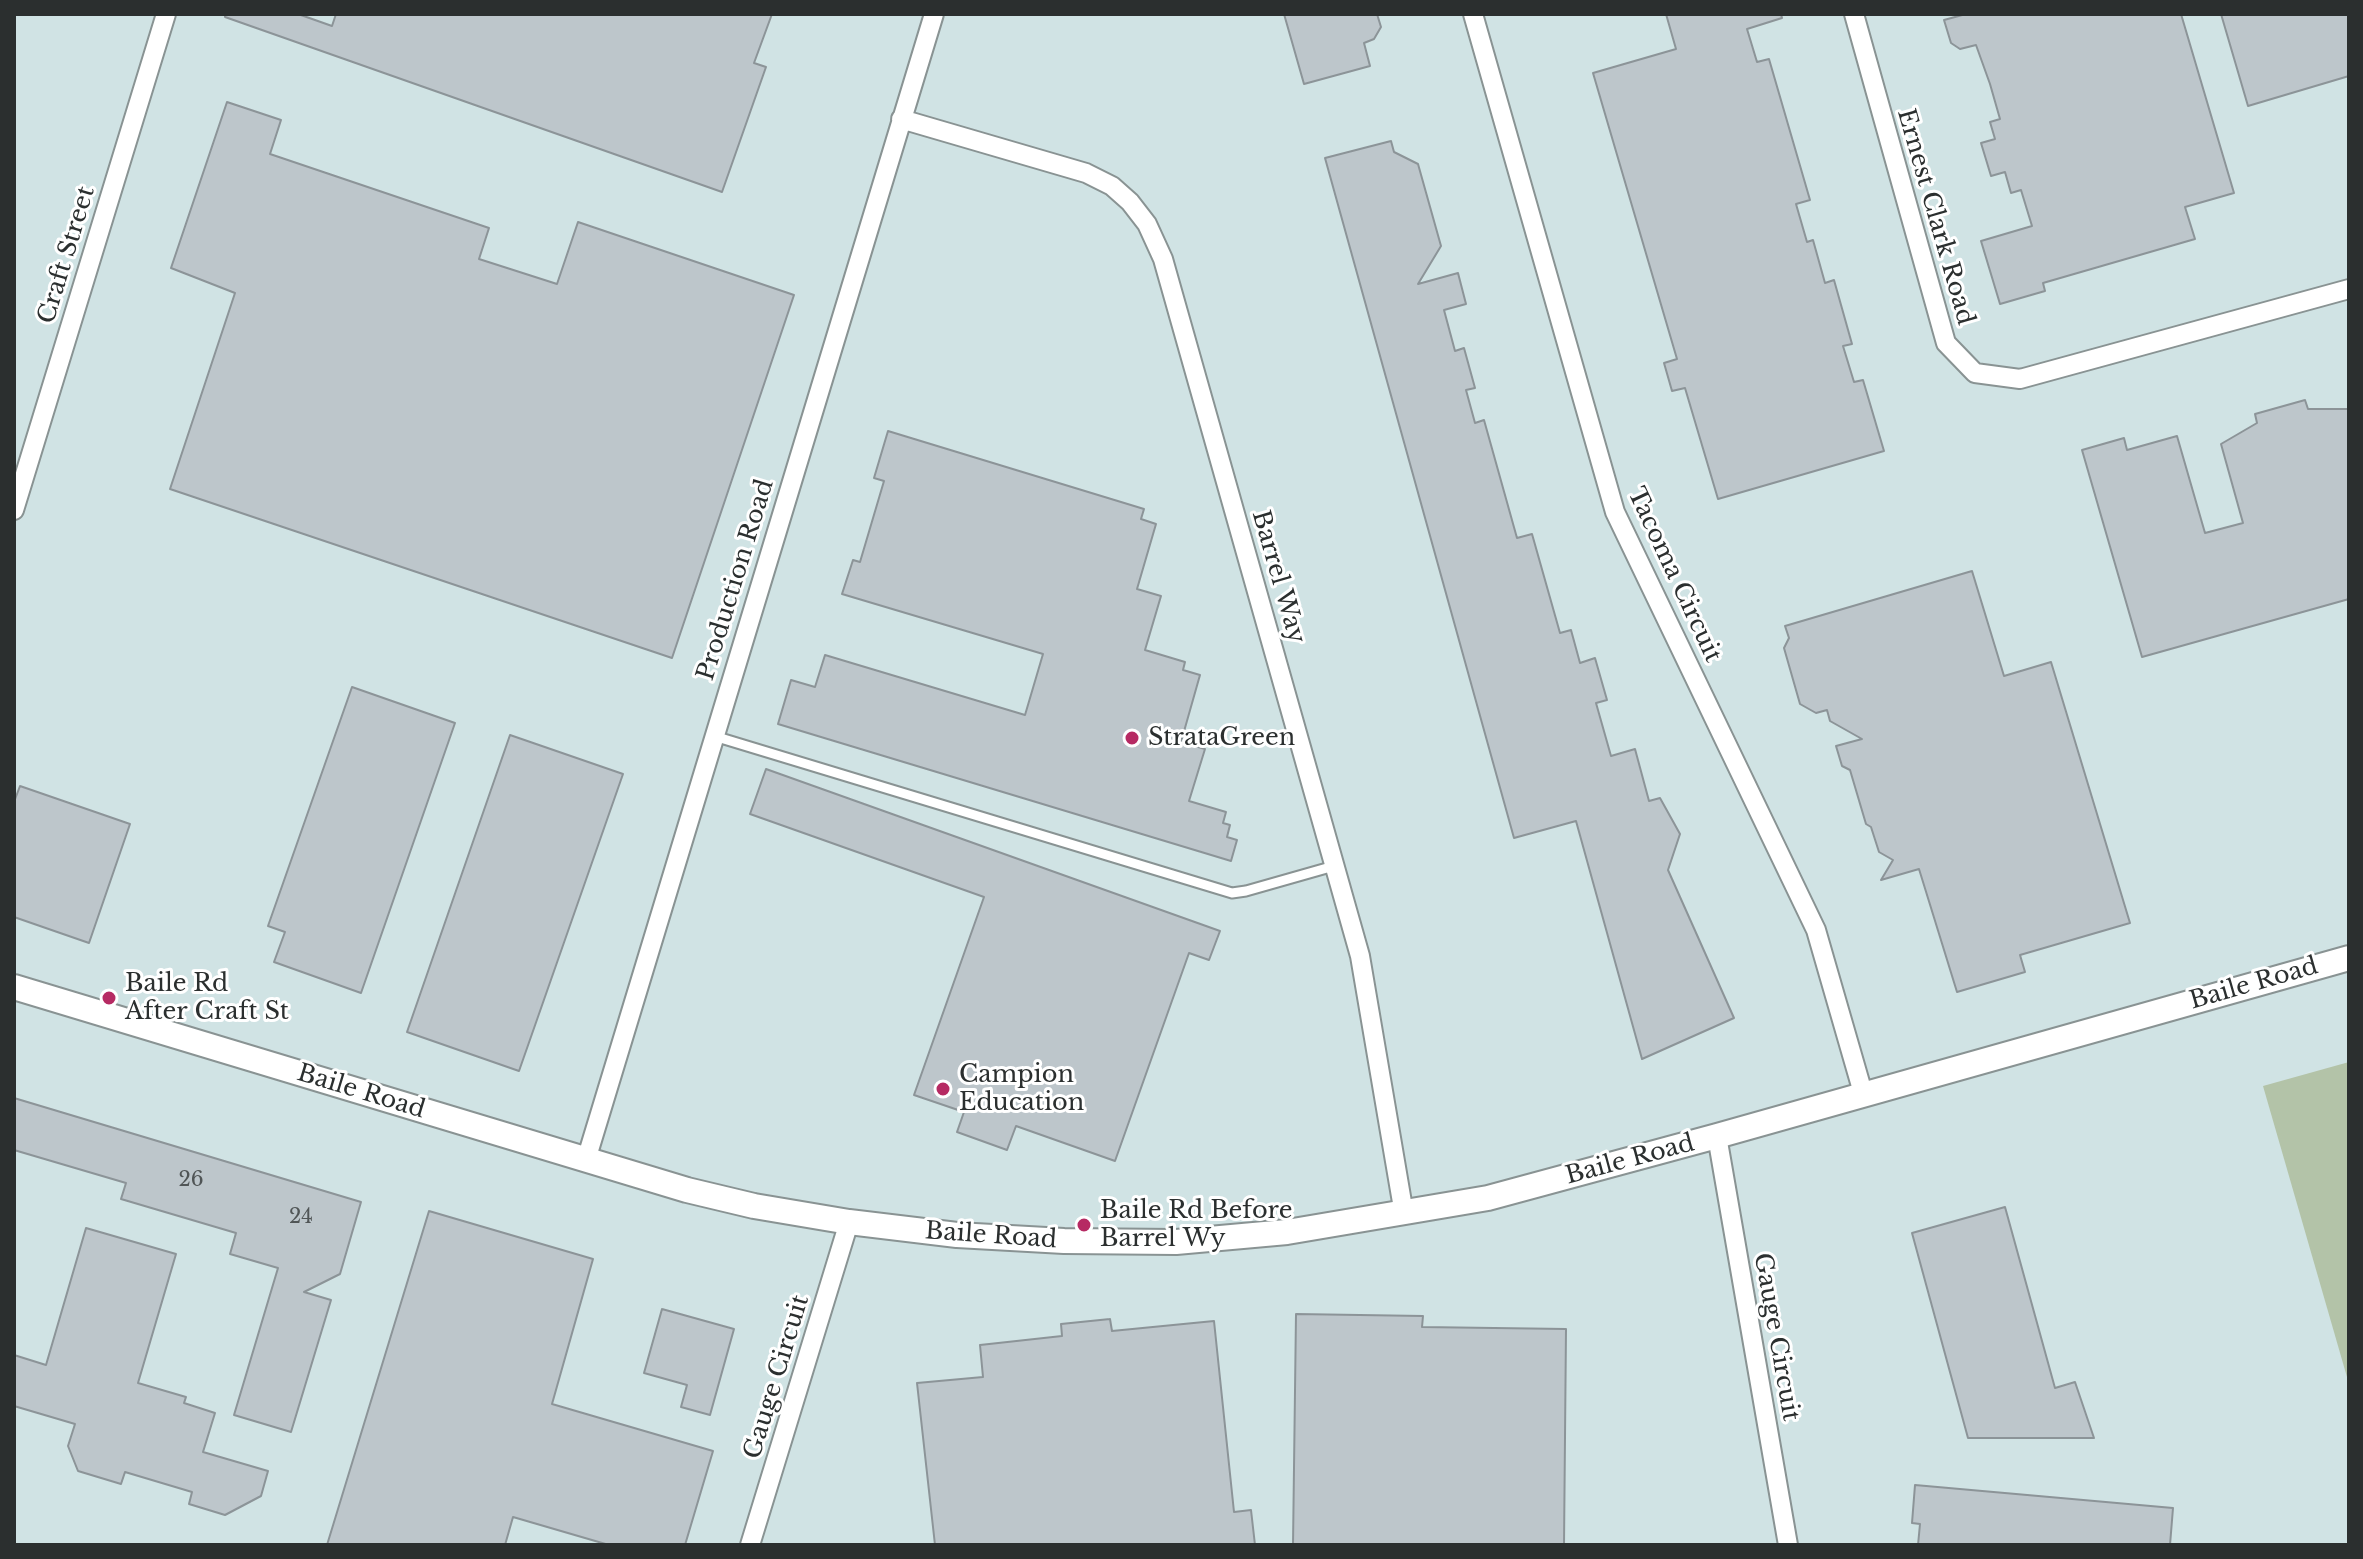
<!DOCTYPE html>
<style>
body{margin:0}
#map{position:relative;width:2363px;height:1559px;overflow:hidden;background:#e3eeee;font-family:"Libre Baskerville",serif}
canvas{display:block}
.frame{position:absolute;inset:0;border:16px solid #2b2f2f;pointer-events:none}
</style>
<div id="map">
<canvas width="2363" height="1559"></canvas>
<div class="frame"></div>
</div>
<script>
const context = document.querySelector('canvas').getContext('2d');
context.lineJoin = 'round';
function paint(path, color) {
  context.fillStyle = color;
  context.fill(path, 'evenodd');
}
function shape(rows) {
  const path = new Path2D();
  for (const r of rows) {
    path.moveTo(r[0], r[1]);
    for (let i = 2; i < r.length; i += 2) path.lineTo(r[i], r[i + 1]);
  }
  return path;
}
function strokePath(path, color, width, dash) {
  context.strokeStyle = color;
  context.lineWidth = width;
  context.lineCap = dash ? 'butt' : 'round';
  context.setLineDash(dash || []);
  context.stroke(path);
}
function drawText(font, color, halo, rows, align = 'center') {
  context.font = font + ' "Libre Baskerville",serif';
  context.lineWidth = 6;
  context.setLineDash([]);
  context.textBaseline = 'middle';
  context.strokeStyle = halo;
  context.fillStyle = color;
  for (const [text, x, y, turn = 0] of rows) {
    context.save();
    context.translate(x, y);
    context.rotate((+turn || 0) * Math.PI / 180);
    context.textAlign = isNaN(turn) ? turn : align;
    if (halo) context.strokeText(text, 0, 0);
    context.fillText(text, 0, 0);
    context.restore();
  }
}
const built = shape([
 [14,14,2349,14,2349,1545,14,1545]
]);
const green = shape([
 [2349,1062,2349,1384,2263,1086]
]);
const building = shape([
 [225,14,298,14,332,26,336,14,772,14,754,63,766,67,722,192,225,17,225,14],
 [1284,14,1377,14,1381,27,1374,39,1364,43,1370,66,1304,84,1284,14],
 [1666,14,1781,14,1782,18,1747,29,1757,62,1769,59,1810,200,1796,204,1807,242,1813,240,1825,283,1834,280,1852,344,1843,346,1854,382,1863,380,1884,451,1718,499,1685,388,1672,391,1664,363,1677,359,1593,73,1676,49,1666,14],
 [1966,14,2181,14,2234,193,2185,207,2195,239,2043,283,2045,291,2000,304,1981,241,2032,226,2021,190,2011,193,2005,172,1991,176,1981,143,1995,139,1990,122,2000,119,1990,84,1976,45,1960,49,1951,43,1944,20,1966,14],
 [2221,14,2349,14,2349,76,2248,106,2221,14],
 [227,102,281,120,270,154,489,228,479,259,557,284,578,222,794,295,672,658,170,489,235,293,171,268,227,102],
 [1391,141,1394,152,1418,164,1441,246,1418,284,1458,273,1466,304,1444,310,1455,351,1464,348,1475,388,1466,390,1475,423,1484,420,1517,538,1532,534,1560,633,1571,630,1580,663,1595,658,1607,700,1596,703,1611,756,1635,749,1649,801,1660,798,1680,834,1668,870,1734,1018,1642,1059,1576,821,1514,838,1325,158,1391,141],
 [2305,400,2308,409,2349,409,2349,599,2142,657,2082,450,2124,438,2127,450,2177,436,2205,533,2243,523,2221,444,2257,423,2255,414,2305,400],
 [888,431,1144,509,1141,519,1156,524,1137,589,1161,596,1145,650,1185,662,1183,670,1200,675,1181,742,1205,749,1189,801,1226,812,1223,823,1230,825,1227,837,1237,840,1231,861,778,724,791,680,815,687,825,655,1025,715,1043,654,842,594,853,560,860,562,884,481,874,478,888,431],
 [1972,571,2004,676,2051,662,2130,923,2020,955,2025,972,1957,992,1919,869,1881,880,1893,860,1879,852,1871,827,1866,824,1850,770,1842,766,1836,746,1862,739,1830,721,1827,710,1816,713,1800,704,1784,648,1789,638,1785,626,1972,571],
 [352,687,455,723,361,993,274,962,285,932,268,926,352,687],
 [510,735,623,774,519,1071,407,1032,510,735],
 [766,769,1220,931,1209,960,1189,953,1115,1161,1016,1126,1007,1150,957,1132,964,1112,914,1095,984,897,750,814,766,769],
 [20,786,130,824,89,943,14,917,14,802,20,786],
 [14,1098,361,1202,340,1274,304,1292,331,1300,291,1432,234,1415,278,1268,230,1254,236,1233,121,1199,126,1183,14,1150,14,1098],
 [2005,1207,2055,1388,2075,1382,2094,1438,1968,1438,1912,1233,2005,1207],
 [429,1211,593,1259,552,1404,713,1451,685,1545,609,1545,513,1517,505,1545,327,1545,429,1211],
 [86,1228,176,1254,138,1383,186,1397,184,1403,215,1413,203,1452,268,1471,261,1496,225,1515,189,1504,192,1492,125,1472,121,1484,78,1471,68,1446,75,1424,14,1406,14,1355,46,1365,86,1228],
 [662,1309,734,1329,710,1415,681,1407,687,1385,644,1373,662,1309],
 [1296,1314,1423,1316,1422,1327,1566,1329,1564,1545,1293,1545,1296,1314],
 [1110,1319,1112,1331,1214,1321,1234,1512,1251,1510,1255,1545,935,1545,917,1383,983,1377,980,1345,1062,1336,1061,1324,1110,1319],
 [1915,1485,2173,1508,2170,1545,1918,1545,1920,1524,1912,1523,1915,1485]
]);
const lane = shape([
 [714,736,1232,893,1246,891,1334,866]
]);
const street = shape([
 [1473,14,1615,512,1816,930,1863,1093],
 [1854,14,1946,343,1975,373,2020,379,2349,289],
 [901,119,1086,173,1112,186,1130,202,1147,224,1163,259,1360,956,1404,1214],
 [14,510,166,14],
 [1717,1136,1788,1545],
 [586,1160,934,14],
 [750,1545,849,1222]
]);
const secondary = shape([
 [14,987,687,1190,754,1206,849,1222,957,1235,1064,1241,1176,1242,1287,1232,1488,1198,1717,1136,2349,958]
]);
const markers = [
 [1132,738,8,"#b62a63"],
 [109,998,8,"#b62a63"],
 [943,1089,8,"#b62a63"],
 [1084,1225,8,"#b62a63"]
];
const numberNames = [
 ["26",191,1180],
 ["24",301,1217]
];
const streetNames = [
 ["Ernest Clark Road",1935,217,74],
 ["Craft Street",67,255,-73],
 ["Tacoma Circuit",1674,575,65],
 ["Barrel Way",1278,577,74],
 ["Production Road",736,580,-73],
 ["Baile Road",2254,984,-16],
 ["Baile Road",361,1092,17],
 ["Baile Road",1630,1160,-15],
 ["Baile Road",991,1236,4],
 ["Gauge Circuit",1776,1337,80],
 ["Gauge Circuit",777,1377,-73]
];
const poiNames = [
 ["StrataGreen",1148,738],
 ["Baile Rd",125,984],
 ["After Craft St",125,1012],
 ["Campion",959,1075],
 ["Education",959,1103],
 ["Baile Rd Before",1100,1211],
 ["Barrel Wy",1100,1239]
];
paint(built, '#d0e3e4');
paint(green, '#b3c3a8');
paint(building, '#bdc6cb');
strokePath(building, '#8c9498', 2);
strokePath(lane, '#899393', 13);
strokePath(street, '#899393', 22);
strokePath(secondary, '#899393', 28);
strokePath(lane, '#fff', 9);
strokePath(street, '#fff', 18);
strokePath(secondary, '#fff', 24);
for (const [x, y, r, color] of markers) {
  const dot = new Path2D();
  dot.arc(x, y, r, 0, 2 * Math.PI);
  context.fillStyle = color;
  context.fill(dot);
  strokePath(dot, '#fff', 3);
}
drawText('20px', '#505556', null, numberNames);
drawText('24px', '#2b2f2f', '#fff', streetNames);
drawText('24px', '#2b2f2f', '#fff', poiNames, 'left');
</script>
